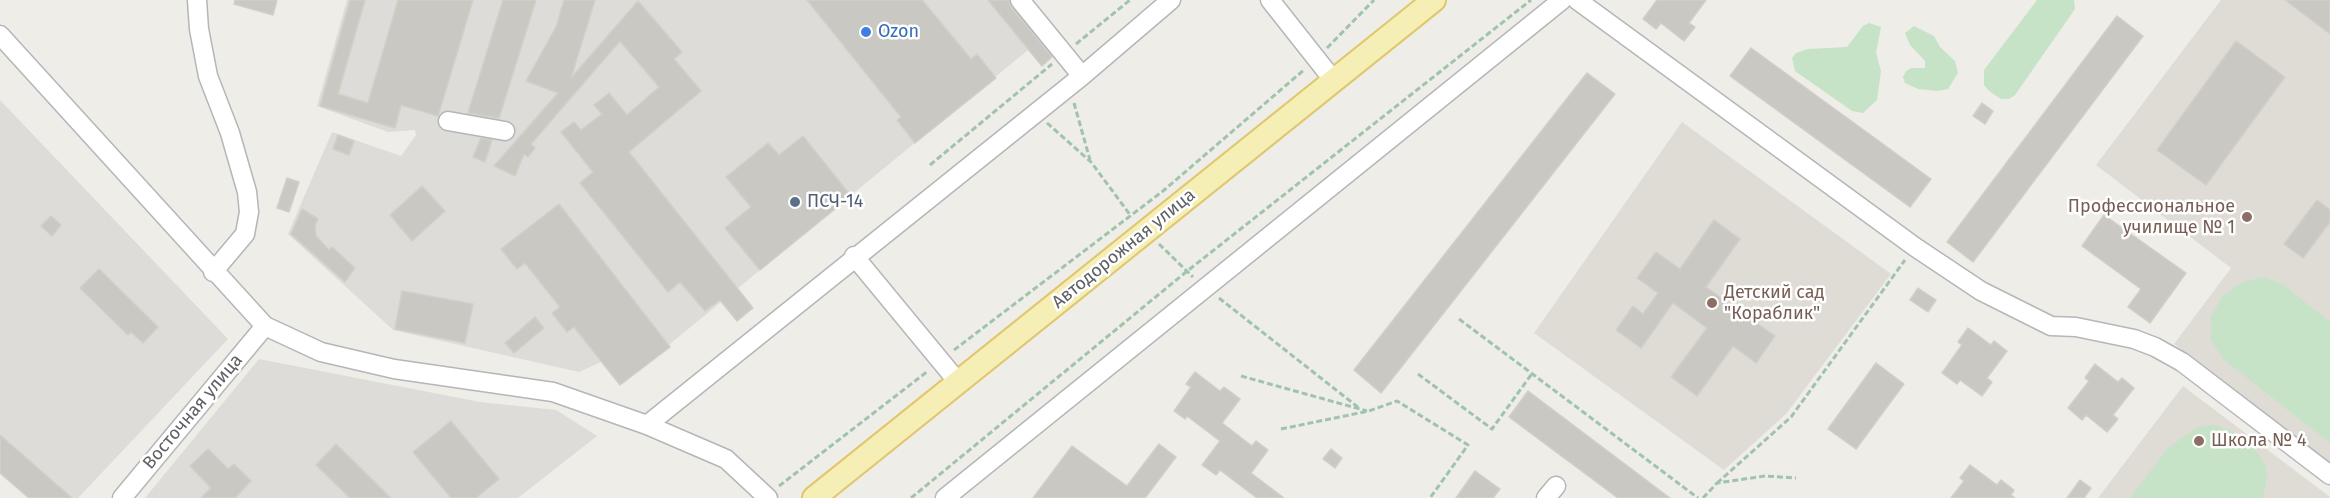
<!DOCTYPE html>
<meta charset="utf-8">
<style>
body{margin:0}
canvas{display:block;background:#eeede7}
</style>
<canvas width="2330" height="498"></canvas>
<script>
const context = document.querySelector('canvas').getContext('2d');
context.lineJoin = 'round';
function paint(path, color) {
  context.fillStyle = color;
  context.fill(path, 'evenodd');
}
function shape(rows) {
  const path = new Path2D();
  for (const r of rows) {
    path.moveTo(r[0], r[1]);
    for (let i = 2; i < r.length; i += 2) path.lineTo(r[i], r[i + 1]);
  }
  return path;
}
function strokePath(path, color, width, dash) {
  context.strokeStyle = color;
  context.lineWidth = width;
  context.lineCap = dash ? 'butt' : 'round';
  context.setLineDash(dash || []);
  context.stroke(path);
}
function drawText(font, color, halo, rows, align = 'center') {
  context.font = font + ' "Fira Sans",sans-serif';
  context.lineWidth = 5;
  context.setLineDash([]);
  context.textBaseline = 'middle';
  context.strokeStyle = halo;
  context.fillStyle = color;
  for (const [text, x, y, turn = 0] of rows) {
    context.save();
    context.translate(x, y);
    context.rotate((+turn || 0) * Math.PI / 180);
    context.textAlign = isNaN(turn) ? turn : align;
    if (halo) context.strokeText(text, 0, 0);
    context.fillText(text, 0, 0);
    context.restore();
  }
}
const industrial = shape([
 [347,0,1011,0,1054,55,1042,66,1028,50,620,385,601,362,579,372,393,330,288,234,332,132,401,156,416,135,415,130,388,132,317,106],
 [0,100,228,339,78,498,34,498,0,468],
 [259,359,480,402,556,410,597,436,518,498,145,498]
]);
const education = shape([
 [2221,0,2330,0,2330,464,2174,344,2231,268,2096,165],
 [1682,122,1891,274,1786,414,1724,470,1534,333],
 [2183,386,2330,497,2330,498,2098,498]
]);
const green = shape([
 [2037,0,2074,0,2075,9,2015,95,2009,99,2001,99,1989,91,1984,85,1984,70],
 [1869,23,1881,27,1876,53,1881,71,1877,100,1863,113,1852,111,1795,71,1792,58,1796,53,1808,49,1847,47,1863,26],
 [1914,26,1934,36,1940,47,1955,61,1958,73,1948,89,1937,91,1918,89,1905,83,1903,77,1906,71,1911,68,1925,68,1925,61,1910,45,1905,33],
 [2262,277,2282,284,2330,322,2330,443,2223,359,2211,340,2211,316,2223,296,2241,283],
 [2215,425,2232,431,2259,454,2266,466,2267,478,2263,498,2130,498,2168,448,2198,427]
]);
const building = shape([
 [235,0,277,0,273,15,234,4,235,0],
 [350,0,365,0,338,94,368,103,398,0,473,0,438,116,401,105,395,128,320,106,350,0],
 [503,0,536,0,499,118,468,113,503,0],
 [564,0,595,0,571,78,638,1,682,52,674,59,701,91,629,152,753,308,737,321,720,300,705,311,680,282,668,292,580,183,593,172,561,132,574,122,581,130,602,114,594,105,609,93,627,115,659,87,620,41,531,144,535,148,528,157,524,154,515,176,494,166,558,93,526,81,556,27,564,0],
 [807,0,922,0,971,59,977,54,996,78,915,143,897,120,901,117,807,0],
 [988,0,1009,0,1011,7,1052,57,1042,66,988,0],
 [1657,0,1706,0,1689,23,1695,27,1684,41,1661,23,1656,29,1643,19,1657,0],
 [2285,0,2330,0,2330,34,2285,0],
 [2117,16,2143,36,1973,262,1947,242,2117,16],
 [2236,41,2285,77,2206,185,2157,150,2236,41],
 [1751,48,1931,179,1910,207,1730,76,1751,48],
 [1587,73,1615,94,1381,393,1354,370,1587,73],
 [1982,103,1993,111,1985,124,1973,116,1982,103],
 [338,135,354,141,349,155,333,149,338,135],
 [803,136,851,196,760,270,725,228,751,207,726,177,768,143,779,155,803,136],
 [481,138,492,140,485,162,473,157,481,138],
 [287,178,299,182,289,212,277,208,287,178],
 [422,186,445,211,412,241,390,215,422,186],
 [2317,200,2330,210,2330,222,2303,258,2284,244,2317,200],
 [559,204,670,347,620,385,574,327,567,332,552,313,560,307,525,263,517,269,501,249,559,204],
 [302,209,318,219,315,225,316,236,329,250,332,247,355,268,345,282,291,234,302,209],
 [2104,215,2186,273,2150,323,2128,307,2141,289,2082,246,2104,215],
 [51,216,61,225,52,236,41,226,51,216],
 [1714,220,1740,239,1706,287,1775,336,1756,363,1733,346,1697,396,1671,377,1707,328,1673,303,1641,348,1616,330,1633,306,1643,314,1658,293,1637,278,1656,252,1680,269,1714,220],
 [99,269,158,327,143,343,131,332,128,335,80,288,99,269],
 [1918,288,1936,300,1928,312,1910,300,1918,288],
 [402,291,473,304,465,343,395,329,402,291],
 [535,317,544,328,514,353,505,343,535,317],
 [1968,328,1991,345,1994,341,2007,351,1987,378,1992,382,1982,396,1960,380,1957,384,1942,373,1962,345,1958,342,1968,328],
 [1876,363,1904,384,1856,449,1828,429,1876,363],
 [2095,364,2118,382,2122,378,2134,388,2113,415,2118,419,2107,432,2086,415,2082,420,2068,408,2089,381,2085,378,2095,364],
 [1195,372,1220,391,1224,387,1240,399,1222,423,1252,446,1256,441,1268,450,1251,473,1284,498,1257,498,1220,470,1216,475,1202,465,1220,441,1187,416,1185,419,1174,411,1191,387,1186,384,1195,372],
 [1528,391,1670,498,1618,498,1509,417,1528,391],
 [451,421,499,479,476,498,451,498,413,452,451,421],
 [0,435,72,498,29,498,0,473,0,435],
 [336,444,391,498,350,498,316,465,336,444],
 [1159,444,1176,457,1145,498,1033,498,1072,446,1127,486,1159,444],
 [208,449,228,469,234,464,251,481,235,498,201,498,211,488,190,466,208,449],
 [1331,449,1342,458,1335,468,1323,459,1331,449],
 [1970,465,1997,485,2001,480,2014,490,2011,495,2015,498,1951,498,1964,481,1960,478,1970,465],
 [1475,471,1500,489,1493,498,1456,498,1475,471],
 [2080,480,2091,488,2084,498,2067,498,2080,480]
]);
const path = shape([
 [1076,44,1130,0],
 [1327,48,1374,0],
 [1074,103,1090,160],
 [1047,123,1091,162,1131,216],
 [930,165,1052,64],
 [1159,244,1193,277],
 [1219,298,1359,408],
 [1459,319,1698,498],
 [954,350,1163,191,1305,69],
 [1418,374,1492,429,1531,375],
 [1241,376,1367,411],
 [1281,429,1369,411,1397,401,1468,445,1430,498],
 [1717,483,1791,417,1905,260],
 [779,486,928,371],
 [911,498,1186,272,1531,0],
 [1703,498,1717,483,1765,476,1796,478]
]);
const minor = shape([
 [197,0,199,29,208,76,230,133,247,192,249,212,245,234,213,272],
 [1020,0,1082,76],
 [1270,0,1334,81],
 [1577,0,1915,247,1981,291,2051,326,2076,327,2134,339,2155,347,2182,362,2330,475],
 [0,35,265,326,321,352,394,369,553,392,647,425,726,459,768,498],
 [448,121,505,131],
 [854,256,958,382],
 [647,425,1082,76,1171,0],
 [122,498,265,326],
 [945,498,1562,0],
 [1546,498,1556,486]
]);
const major = shape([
 [814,498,1434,0]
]);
const markers = [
 [866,32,6,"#3f7fe0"],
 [795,202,6,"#5c6f8a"],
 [2247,217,6,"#8d6e63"],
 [1712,303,6,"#8d6e63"],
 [2199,441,6,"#8d6e63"]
];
const shopNames = [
 ["Ozon",878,32]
];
const serviceNames = [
 ["ПСЧ-14",807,202]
];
const educationNames = [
 ["Профессиональное",2235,207,"right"],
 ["училище № 1",2235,228,"right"],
 ["Детский сад",1724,293],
 ["\"Кораблик\"",1724,314],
 ["Школа № 4",2211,441]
];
const streetNames = [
 ["Автодорожная улица",1124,249,-39],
 ["Восточная улица",193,412,-50]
];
paint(industrial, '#dddcd9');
paint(education, '#dedcd5');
paint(green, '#c6e3c8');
paint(building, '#cac8c3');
strokePath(building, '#d2cfc6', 1.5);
strokePath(minor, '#b4b6b9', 21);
strokePath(major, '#e0c76e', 26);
strokePath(path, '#a0c3ac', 3, [6, 3]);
strokePath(minor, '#fff', 18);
strokePath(major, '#f5eeb5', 22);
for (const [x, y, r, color] of markers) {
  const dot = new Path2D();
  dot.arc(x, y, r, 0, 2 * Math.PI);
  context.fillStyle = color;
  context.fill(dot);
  strokePath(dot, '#fff', 2);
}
drawText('18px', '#366cbe', '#fff', shopNames, 'left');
drawText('18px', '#4e5e75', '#fff', serviceNames, 'left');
drawText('18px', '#785e54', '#fff', educationNames, 'left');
drawText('18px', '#5e6165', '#fff', streetNames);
</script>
